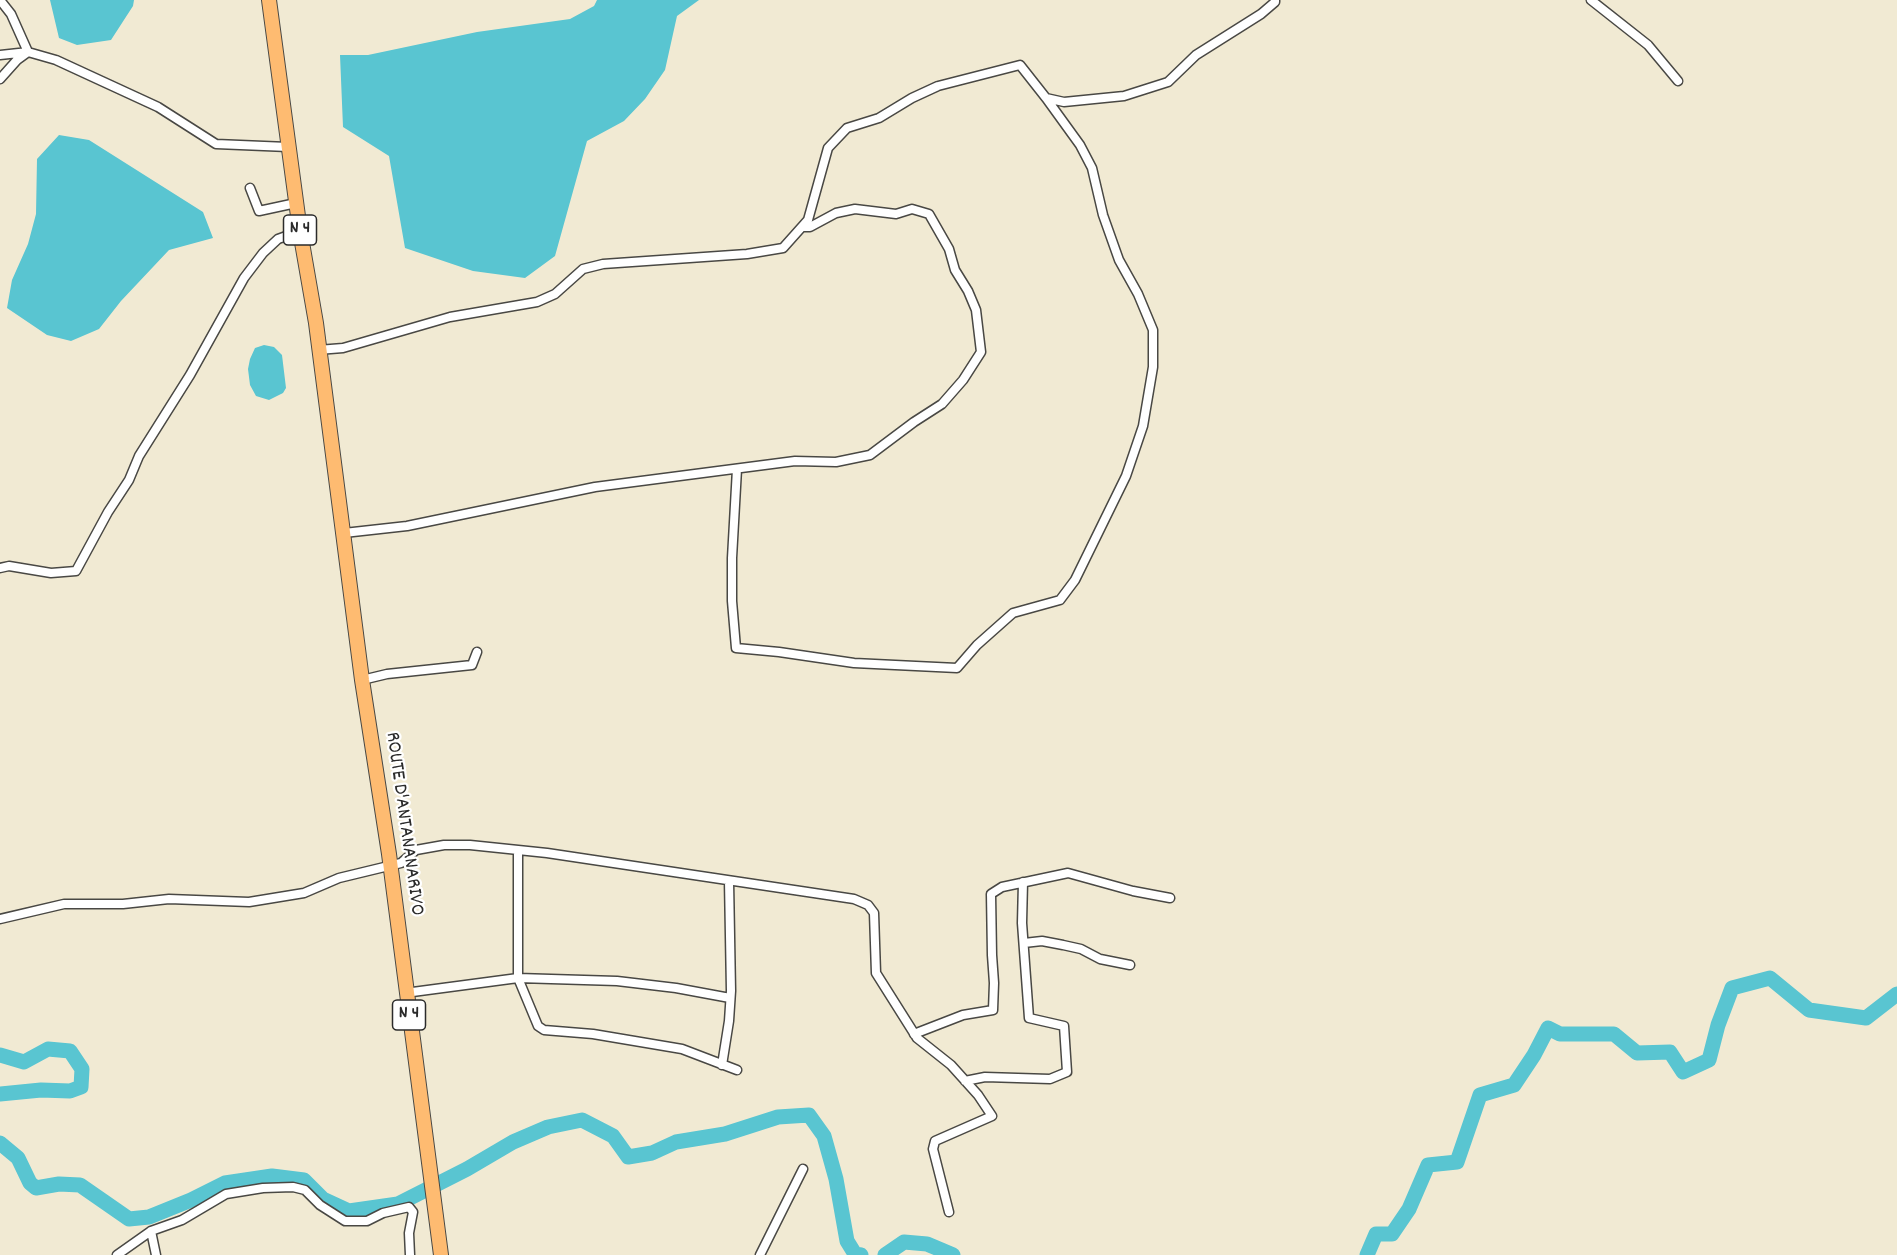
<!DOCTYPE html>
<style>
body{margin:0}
canvas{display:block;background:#f1ead3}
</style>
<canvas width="1897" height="1255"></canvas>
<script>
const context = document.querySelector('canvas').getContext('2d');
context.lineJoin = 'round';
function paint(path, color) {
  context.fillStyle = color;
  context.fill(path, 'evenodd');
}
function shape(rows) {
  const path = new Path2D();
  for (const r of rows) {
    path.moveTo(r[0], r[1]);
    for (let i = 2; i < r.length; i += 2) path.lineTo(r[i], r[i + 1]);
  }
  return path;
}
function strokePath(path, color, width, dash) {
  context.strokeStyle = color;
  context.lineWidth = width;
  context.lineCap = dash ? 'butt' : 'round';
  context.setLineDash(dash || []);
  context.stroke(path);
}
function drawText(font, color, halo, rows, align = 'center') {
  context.font = font + ' Dekko,sans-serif';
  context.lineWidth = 4.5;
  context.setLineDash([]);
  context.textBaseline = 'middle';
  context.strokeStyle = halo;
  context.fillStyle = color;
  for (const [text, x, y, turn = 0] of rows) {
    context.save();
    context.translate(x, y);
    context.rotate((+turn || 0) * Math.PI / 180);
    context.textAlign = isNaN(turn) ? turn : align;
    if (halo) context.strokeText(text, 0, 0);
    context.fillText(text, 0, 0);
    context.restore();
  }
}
const water = shape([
 [50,0,134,0,133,6,111,40,77,45,59,38],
 [597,0,699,0,677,16,665,70,645,99,624,121,587,141,555,256,525,278,473,271,405,248,389,156,343,127,340,55,368,55,477,32,570,19,594,6],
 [59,135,89,140,203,212,213,238,169,250,121,301,99,329,71,341,47,335,7,308,12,280,28,244,36,214,37,159],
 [264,345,274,347,282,355,286,388,283,393,269,400,256,396,250,385,248,369,250,359,255,348]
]);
const river = shape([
 [0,1055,24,1062,48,1049,70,1051,82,1069,81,1087,70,1091,41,1090,0,1094],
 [0,1143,18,1158,30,1183,36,1188,59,1184,80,1185,129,1219,149,1217,191,1200,225,1183,272,1176,304,1180,323,1199,349,1211,398,1204,467,1169,513,1142,548,1127,582,1120,613,1136,628,1157,652,1153,676,1142,725,1134,778,1117,809,1115,824,1136,836,1179,847,1241,855,1254,861,1255],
 [885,1255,904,1242,927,1244,953,1255],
 [1367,1255,1376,1234,1392,1234,1409,1209,1428,1165,1457,1162,1480,1095,1514,1085,1534,1055,1548,1028,1560,1034,1614,1034,1637,1053,1670,1052,1683,1072,1709,1060,1718,1025,1732,988,1770,978,1809,1010,1866,1018,1897,994]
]);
const street = shape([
 [0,0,11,14,28,52,17,60,0,79],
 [1591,0,1648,45,1678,81],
 [0,55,28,52,56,60,158,107,216,144,288,147],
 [250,188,259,211,296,203],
 [318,350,343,348,450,317,537,302,555,294,583,269,603,264,747,254,783,248,808,220,828,148,847,128,879,118,912,98,938,86,1020,65,1046,98,1064,102,1124,96,1168,82,1196,55,1261,14,1275,2,1275,0],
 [737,469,732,558,732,601,736,648,779,652,854,663,957,668,977,645,1013,613,1060,600,1075,580,1126,476,1143,426,1153,367,1153,330,1138,294,1119,260,1103,215,1092,168,1080,145,1046,98],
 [344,533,407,526,595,487,795,461,836,462,870,455,914,422,942,404,963,380,981,352,976,310,968,291,955,270,949,249,929,214,912,209,896,214,855,209,836,213,810,227,802,227],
 [0,568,9,566,51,573,76,571,108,512,129,480,139,456,190,375,244,278,263,253,278,239,300,231],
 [362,680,387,674,472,665,477,652],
 [518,850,518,978,538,1026,544,1030,593,1034,682,1049,737,1070],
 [0,919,64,904,123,904,169,899,249,902,304,893,339,878,401,863,416,850,444,845,470,845,547,853,854,899,868,905,874,913,876,973,917,1038,951,1065,978,1095,992,1116,935,1141,933,1149,949,1212],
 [1024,943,1042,941,1063,945,1081,949,1100,959,1130,965],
 [405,993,518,978,617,981,676,988,730,998],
 [914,1034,963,1015,993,1010,994,983,992,955,991,894,1002,887,1068,873,1133,891,1170,898],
 [722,1065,729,1021,731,991,729,881],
 [965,1081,985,1077,1050,1079,1067,1072,1064,1026,1029,1018,1022,923,1023,882],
 [151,1231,156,1255],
 [117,1255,151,1231,182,1220,226,1194,263,1188,293,1187,305,1190,320,1205,345,1221,367,1221,383,1213,409,1207,413,1212,409,1233,410,1255],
 [760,1255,803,1169]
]);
const primary = shape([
 [269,0,300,231,316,323,362,680,389,854,441,1255]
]);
const shields = [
 [300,230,33],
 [409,1015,33]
];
const shieldNames = [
 ["N 4",300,230],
 ["N 4",409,1015]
];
const streetNames = [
 ["ROUTE D'ANTANANARIVO",403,824,82]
];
paint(water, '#59c5d1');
strokePath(river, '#59c5d1', 15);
strokePath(street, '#494844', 11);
strokePath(primary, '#494844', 16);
strokePath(street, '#fff', 8);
strokePath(primary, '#febb71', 14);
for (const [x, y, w] of shields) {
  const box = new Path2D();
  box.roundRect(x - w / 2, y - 15, w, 30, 4.5);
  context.fillStyle = '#fff';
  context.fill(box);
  strokePath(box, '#2b2b2b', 1.5);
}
drawText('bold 18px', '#2b2b2b', null, shieldNames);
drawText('20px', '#2b2b2b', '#fff', streetNames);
</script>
